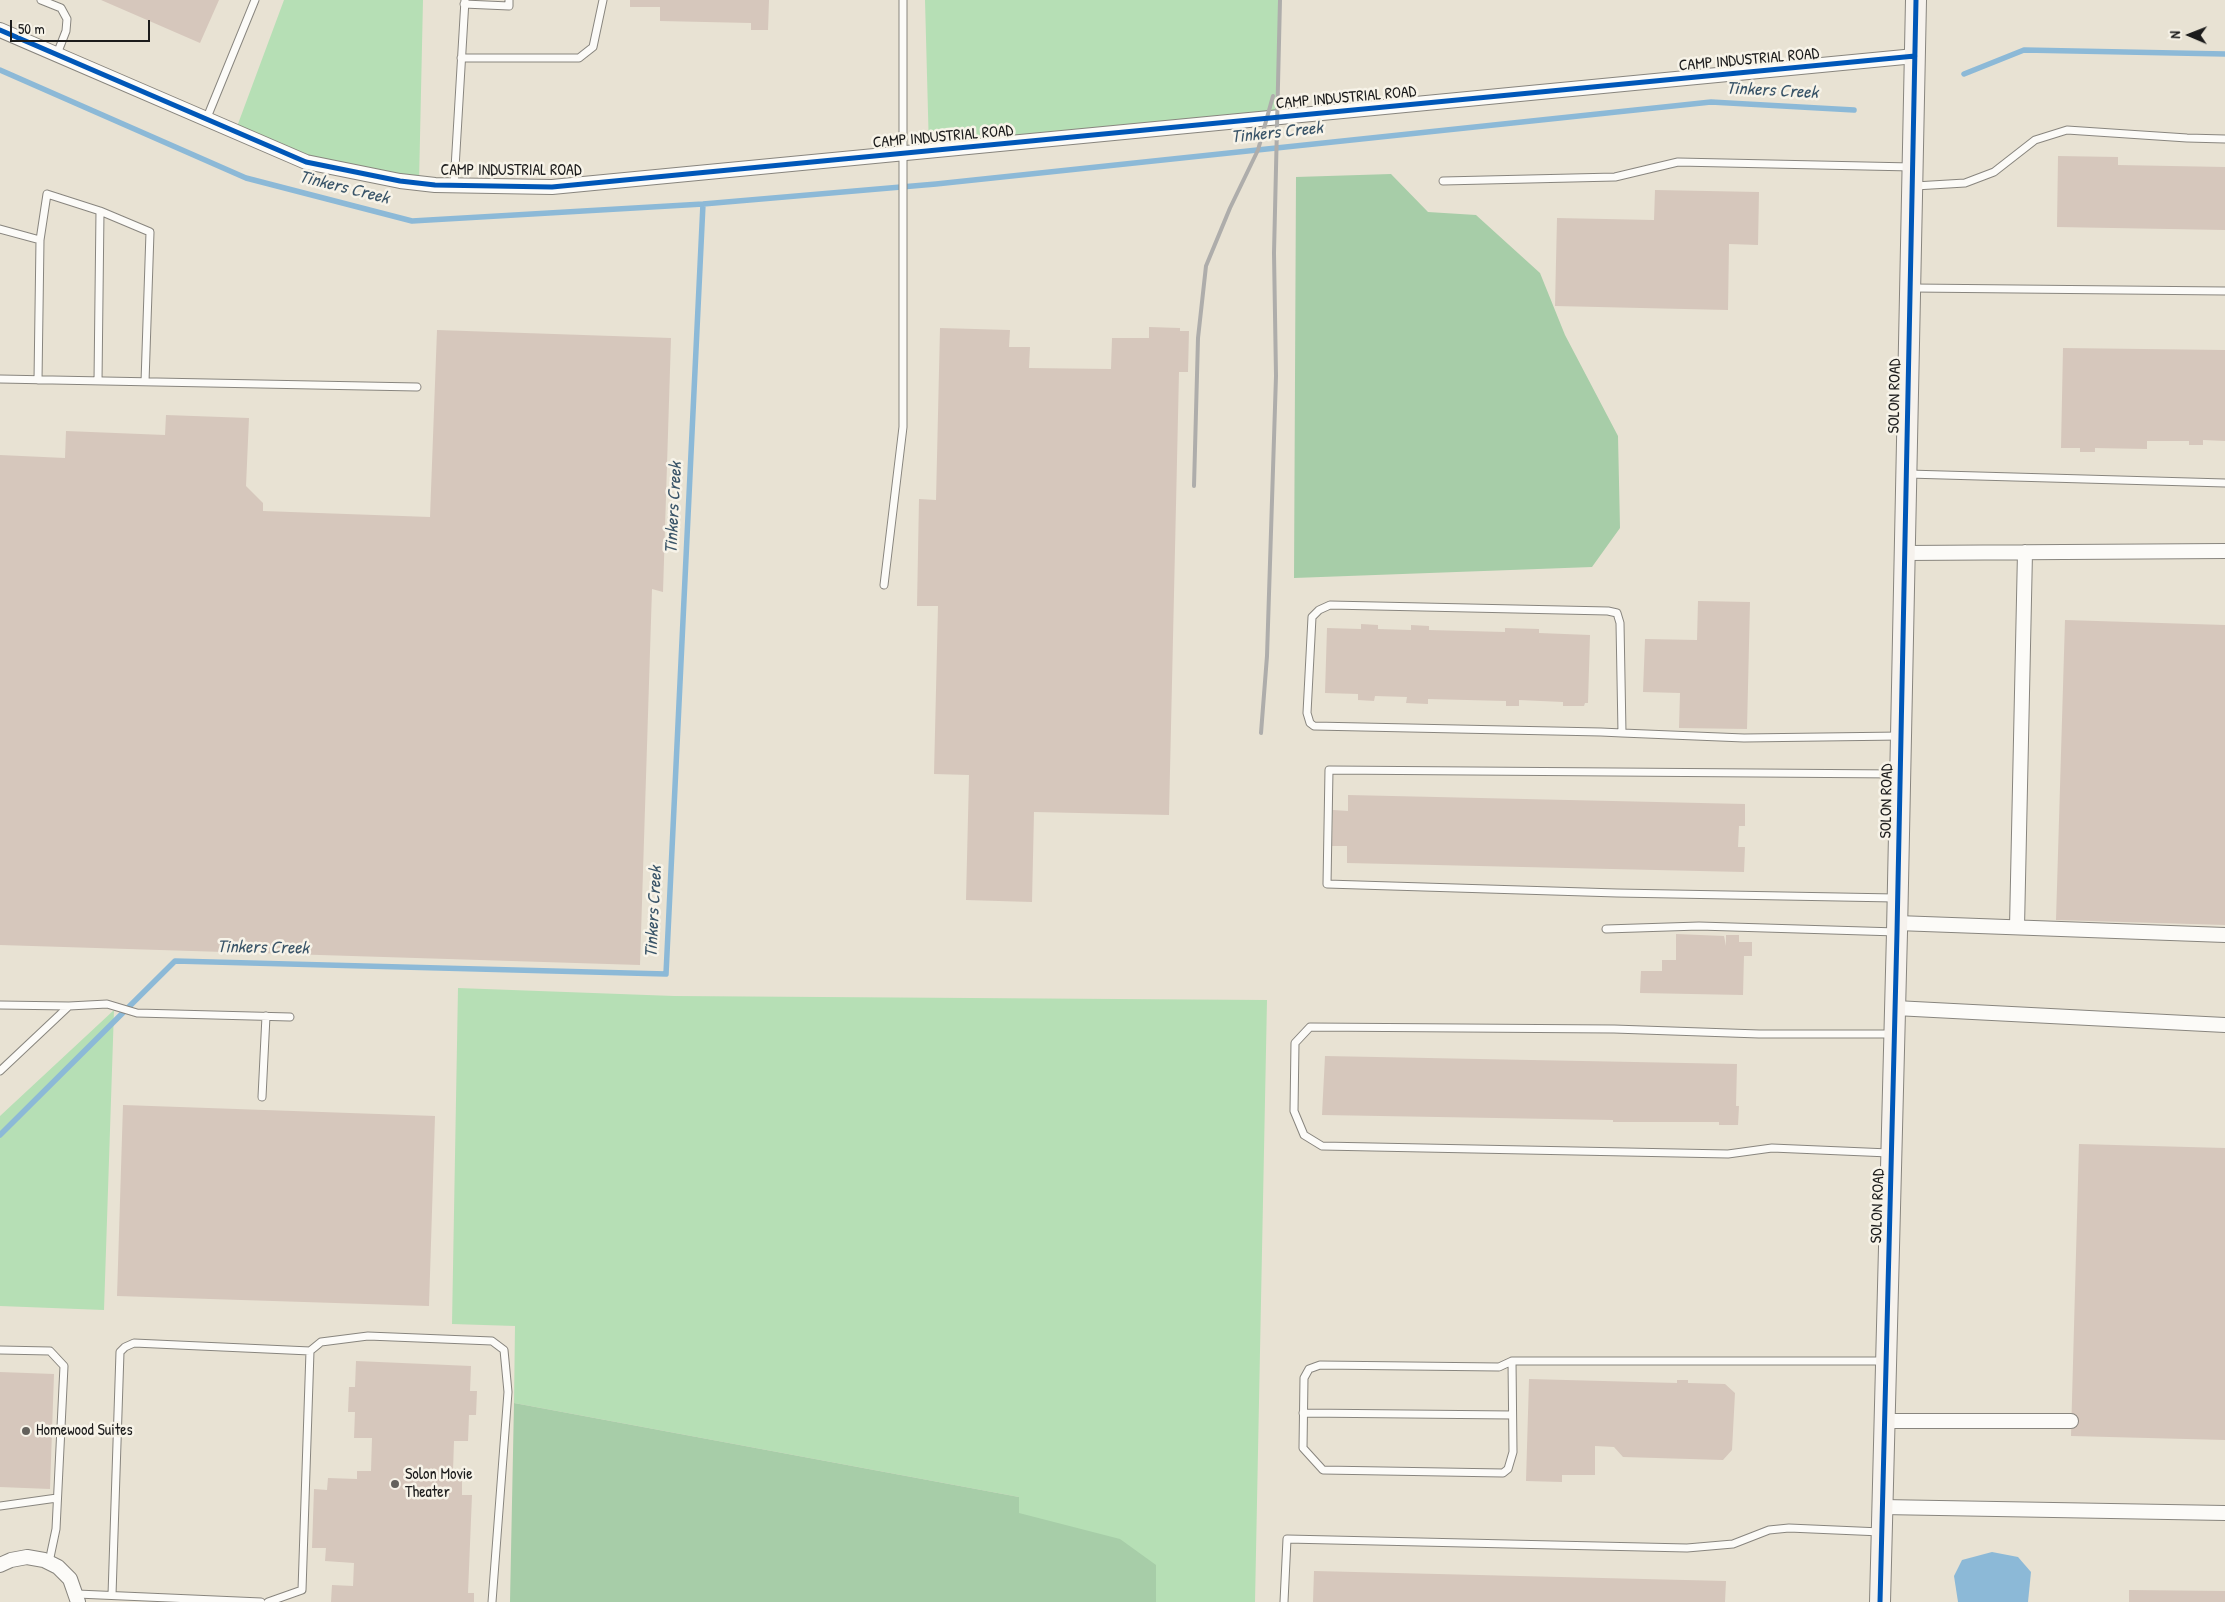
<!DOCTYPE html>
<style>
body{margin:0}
#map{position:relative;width:2225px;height:1602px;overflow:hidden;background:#e8e2d3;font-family:"Patrick Hand",sans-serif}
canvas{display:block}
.north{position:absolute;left:2165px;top:10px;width:50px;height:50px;-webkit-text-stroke:4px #f7f3e8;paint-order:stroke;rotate:271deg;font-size:14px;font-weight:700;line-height:20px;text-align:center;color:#1c1c1c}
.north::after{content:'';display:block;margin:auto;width:18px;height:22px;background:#1c1c1c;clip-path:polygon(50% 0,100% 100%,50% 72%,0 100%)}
.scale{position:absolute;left:10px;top:20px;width:140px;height:22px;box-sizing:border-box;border:2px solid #1c1c1c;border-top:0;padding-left:6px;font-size:15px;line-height:18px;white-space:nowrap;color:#1c1c1c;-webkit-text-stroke:4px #f7f3e8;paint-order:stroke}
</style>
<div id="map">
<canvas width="2225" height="1602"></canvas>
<div class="north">N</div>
<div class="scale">50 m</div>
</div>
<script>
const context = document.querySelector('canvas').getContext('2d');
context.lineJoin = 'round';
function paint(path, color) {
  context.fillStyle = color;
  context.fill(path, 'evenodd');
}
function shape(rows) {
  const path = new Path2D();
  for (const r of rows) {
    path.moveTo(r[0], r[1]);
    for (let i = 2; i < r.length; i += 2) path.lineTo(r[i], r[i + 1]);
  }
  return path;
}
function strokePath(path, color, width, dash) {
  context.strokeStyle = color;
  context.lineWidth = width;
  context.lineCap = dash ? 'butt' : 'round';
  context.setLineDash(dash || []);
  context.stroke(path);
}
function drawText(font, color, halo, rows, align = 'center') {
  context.font = font + ' "Patrick Hand",sans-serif';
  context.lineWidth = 5;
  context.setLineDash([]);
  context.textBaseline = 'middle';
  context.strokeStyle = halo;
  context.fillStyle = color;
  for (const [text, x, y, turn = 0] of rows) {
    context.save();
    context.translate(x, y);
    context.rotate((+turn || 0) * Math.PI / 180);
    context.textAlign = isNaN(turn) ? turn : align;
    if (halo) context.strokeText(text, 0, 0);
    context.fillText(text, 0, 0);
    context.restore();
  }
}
const green = shape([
 [284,0,423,0,419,183,306,162,235,132],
 [925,0,1280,0,1277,117,929,150],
 [458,988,674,996,1267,1000,1255,1602,1016,1602,1019,1497,514,1403,515,1326,452,1324],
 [114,1010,104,1310,0,1306,0,1116]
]);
const forest = shape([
 [1391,174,1428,212,1476,215,1540,273,1565,335,1618,436,1620,528,1592,567,1294,578,1296,177],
 [514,1403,1019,1497,1019,1513,1120,1539,1156,1565,1156,1602,510,1602]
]);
const water = shape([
 [1992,1552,2018,1557,2031,1572,2028,1602,1958,1602,1954,1576,1962,1560]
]);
const stream = shape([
 [0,70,246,178,412,221,703,204,936,184,1711,102,1854,110],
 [1964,74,2024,50,2225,54],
 [0,1135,175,961,666,974,703,204]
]);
const building = shape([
 [101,0,219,0,200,43],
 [630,0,769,0,768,30,751,30,751,23,660,21,660,7,630,7],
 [2058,156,2118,157,2118,165,2225,167,2225,230,2057,227],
 [1655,190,1759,192,1758,245,1729,244,1728,310,1555,306,1557,218,1654,220],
 [1149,327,1180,328,1180,331,1189,331,1188,372,1179,372,1169,815,1034,812,1032,902,966,900,969,775,934,774,938,606,917,606,919,499,936,500,940,328,1010,330,1009,347,1030,347,1029,368,1111,369,1112,338,1149,338],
 [437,330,671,338,663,592,652,589,640,965,0,945,0,455,65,458,66,431,165,435,166,415,249,418,246,486,263,503,263,511,430,517],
 [2063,348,2225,350,2225,441,2203,440,2203,445,2189,445,2189,441,2147,441,2147,449,2095,448,2095,452,2080,452,2080,448,2061,448],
 [1698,601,1750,602,1747,729,1679,728,1680,693,1643,692,1645,639,1697,640],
 [2065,620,2225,625,2225,925,2056,920],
 [1361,624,1378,625,1378,629,1411,630,1411,625,1429,626,1429,630,1505,632,1505,628,1539,629,1539,633,1590,635,1588,703,1585,703,1584,706,1563,706,1563,702,1519,700,1519,706,1506,706,1506,701,1428,699,1428,704,1406,703,1407,697,1375,696,1374,701,1358,700,1358,694,1325,693,1327,628,1361,629],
 [1348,795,1745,804,1745,826,1739,826,1738,847,1745,847,1744,872,1347,863,1347,846,1332,846,1333,810,1348,811],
 [1676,934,1724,936,1726,946,1726,935,1739,935,1739,942,1752,942,1752,956,1744,956,1743,995,1640,993,1641,971,1662,971,1662,960,1676,960],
 [1325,1056,1737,1064,1736,1106,1739,1106,1738,1125,1719,1125,1719,1122,1613,1122,1613,1120,1322,1115],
 [123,1105,435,1116,429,1306,117,1296],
 [2079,1144,2225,1148,2225,1440,2071,1436],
 [356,1361,471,1366,470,1391,477,1391,476,1415,469,1415,468,1441,454,1441,453,1471,462,1471,462,1495,472,1495,468,1593,474,1593,474,1602,331,1602,332,1585,353,1586,354,1563,325,1561,326,1548,312,1548,314,1489,327,1490,328,1478,357,1479,357,1471,371,1471,372,1438,354,1438,355,1412,348,1412,349,1387,355,1387],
 [0,1372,54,1374,50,1489,0,1487],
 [1529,1379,1677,1383,1677,1380,1688,1380,1688,1383,1725,1384,1735,1393,1732,1450,1723,1460,1623,1457,1614,1447,1595,1446,1595,1475,1562,1475,1562,1482,1526,1481],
 [1314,1571,1726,1581,1725,1602,1313,1602],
 [2129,1590,2225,1591,2225,1602,2129,1602]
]);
const lane = shape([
 [41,0,61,8,67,19,66,31,57,54],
 [464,4,509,6,509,0],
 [461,58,579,58,593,47,603,0],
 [206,120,255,0],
 [1443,181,1615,177,1678,162,1912,167],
 [454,185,465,0],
 [1915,186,1965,183,1994,172,2035,140,2067,130,2187,138,2225,139],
 [0,229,40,240,47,194,100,211],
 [1913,288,2225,291],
 [0,379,417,387],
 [38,380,40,240],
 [98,381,100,211,150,232,145,382],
 [1908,474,2225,483],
 [884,585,903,427,903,0],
 [1622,733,1620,623,1617,613,1608,611,1330,605,1319,610,1312,617,1307,713,1310,723,1314,726,1601,732,1622,733,1744,738,1901,736],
 [1895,898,1617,893,1327,884,1329,770,1899,774],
 [1606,929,1699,926,1897,932],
 [0,1005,69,1006],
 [0,1071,69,1006,107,1004,137,1013,290,1017],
 [262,1097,266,1016],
 [1889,1153,1772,1148,1728,1154,1322,1146,1304,1135,1294,1111,1295,1043,1310,1027,1614,1029,1759,1034,1893,1034],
 [0,1350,50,1351,64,1366,56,1529,49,1562],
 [1512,1361,1513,1452,1508,1469,1503,1473,1323,1470,1303,1448,1304,1378,1309,1369,1320,1365,1499,1367,1512,1361,1886,1361],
 [1303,1413,1512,1415],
 [0,1506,57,1498],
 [77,1594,261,1602],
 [112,1595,120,1352,125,1347,134,1343,310,1351],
 [268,1602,302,1590,310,1351,321,1342,368,1336,492,1341,504,1350,508,1392,492,1602],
 [1284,1602,1287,1539,1687,1548,1733,1544,1769,1530,1789,1528,1881,1532]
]);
const street = shape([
 [0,30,306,162,400,181,435,185,552,187,1915,56],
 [1904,553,2225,551],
 [1897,923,2225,935],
 [2017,927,2025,552],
 [1895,1008,2225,1025],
 [1885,1421,2071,1421],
 [1882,1507,2225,1513],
 [0,1565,11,1560,27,1557,44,1560,58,1567,70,1579,78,1602]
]);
const secondary = shape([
 [1880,1602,1897,932,1916,0]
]);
const rail = shape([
 [1194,486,1198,338,1206,266,1230,208,1258,150,1273,96],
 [1261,733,1267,656,1276,376,1274,253,1280,0]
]);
const cycleway = shape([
 [0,30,306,162,400,181,435,185,552,187,1915,56],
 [1880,1602,1897,932,1916,0]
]);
const markers = [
 [26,1431,5,"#63615c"],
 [395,1484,5,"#63615c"]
];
const streetNames = [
 ["CAMP INDUSTRIAL ROAD",1749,60,-5],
 ["CAMP INDUSTRIAL ROAD",1346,98,-5],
 ["CAMP INDUSTRIAL ROAD",943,137,-5],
 ["CAMP INDUSTRIAL ROAD",511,171],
 ["SOLON ROAD",1895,396,-89],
 ["SOLON ROAD",1887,801,-89],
 ["SOLON ROAD",1878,1206,-88]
];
const poiNames = [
 ["Homewood Suites",36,1431],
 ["Solon Movie",405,1475],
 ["Theater",405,1493]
];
const waterNames = [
 ["Tinkers Creek",1772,91,3],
 ["Tinkers Creek",1277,133,-6],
 ["Tinkers Creek",344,188,14],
 ["Tinkers Creek",674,508,-87],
 ["Tinkers Creek",654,912,-87],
 ["Tinkers Creek",263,948,1]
];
paint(green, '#b6dfb5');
paint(forest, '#a7cda8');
paint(water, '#8cb9d7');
strokePath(stream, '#8cb9d7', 5.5);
paint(building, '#d6c7bc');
strokePath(lane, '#88857e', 9);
strokePath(street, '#88857e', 16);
strokePath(secondary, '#88857e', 22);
strokePath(lane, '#fcfbf8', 7);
strokePath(street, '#fcfbf8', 14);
strokePath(secondary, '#f6f2ed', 20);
strokePath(rail, '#aeadab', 4);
strokePath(cycleway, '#0057b8', 5);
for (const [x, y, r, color] of markers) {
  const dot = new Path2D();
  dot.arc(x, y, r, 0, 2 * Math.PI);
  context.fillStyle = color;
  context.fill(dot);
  strokePath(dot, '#f7f3e8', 2);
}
drawText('16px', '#1c1c1c', '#f7f3e8', streetNames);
drawText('16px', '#1c1c1c', '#f7f3e8', poiNames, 'left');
drawText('italic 18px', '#395468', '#f7f3e8', waterNames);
</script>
